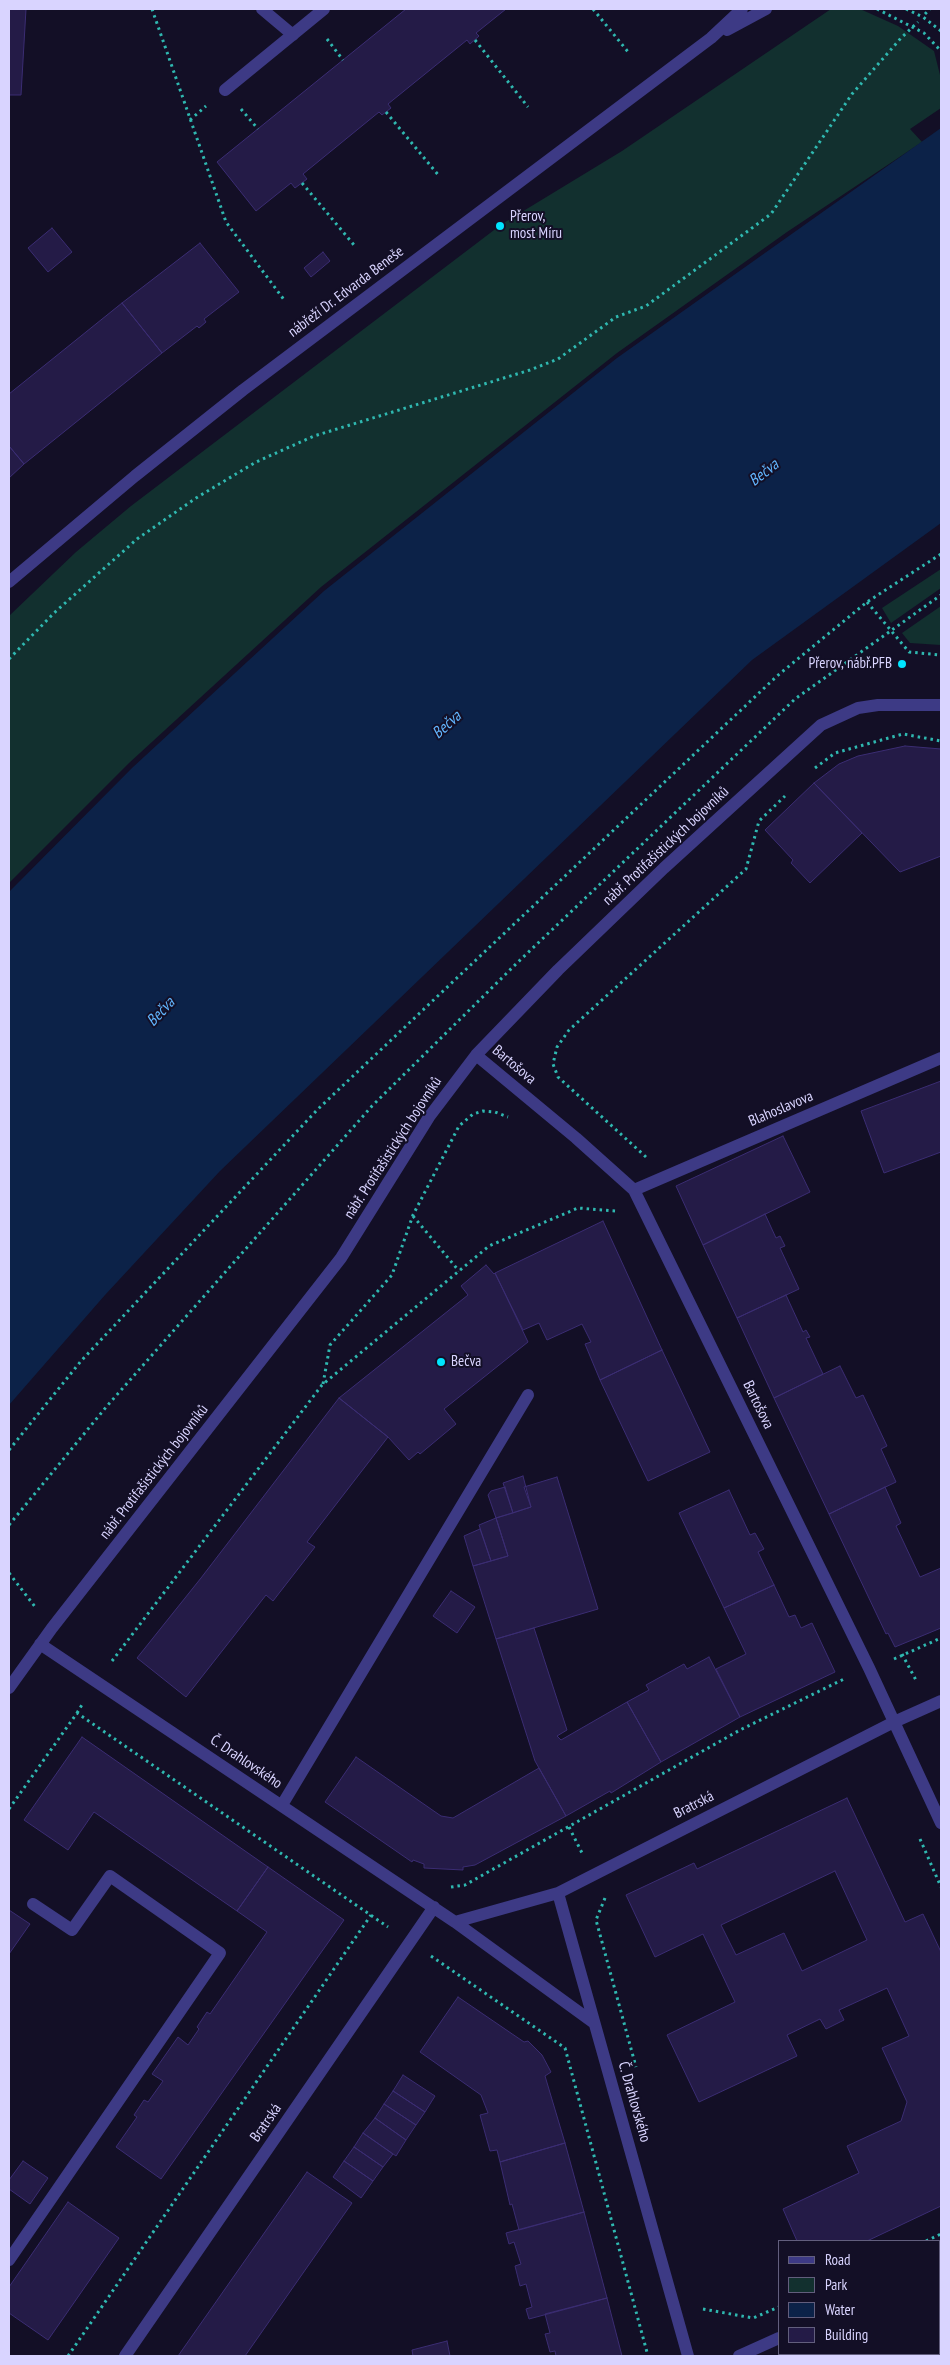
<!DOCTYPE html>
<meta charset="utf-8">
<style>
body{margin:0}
#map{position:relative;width:950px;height:2365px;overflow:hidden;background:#130f26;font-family:"PT Sans Narrow",sans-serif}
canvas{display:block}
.frame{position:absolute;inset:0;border:10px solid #d9d4ff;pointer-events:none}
.legend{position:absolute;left:778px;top:2240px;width:162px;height:115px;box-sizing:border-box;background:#130f26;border:1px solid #625e7d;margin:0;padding:6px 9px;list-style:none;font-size:15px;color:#d9d4ff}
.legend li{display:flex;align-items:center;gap:10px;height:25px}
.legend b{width:25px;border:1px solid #625e7d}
</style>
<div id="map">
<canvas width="950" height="2365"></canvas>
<div class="frame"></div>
<ul class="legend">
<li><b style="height:6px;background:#3d3a85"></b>Road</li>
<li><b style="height:14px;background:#12302f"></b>Park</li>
<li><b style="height:14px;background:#0c2248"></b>Water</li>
<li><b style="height:14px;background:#241b47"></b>Building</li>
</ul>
</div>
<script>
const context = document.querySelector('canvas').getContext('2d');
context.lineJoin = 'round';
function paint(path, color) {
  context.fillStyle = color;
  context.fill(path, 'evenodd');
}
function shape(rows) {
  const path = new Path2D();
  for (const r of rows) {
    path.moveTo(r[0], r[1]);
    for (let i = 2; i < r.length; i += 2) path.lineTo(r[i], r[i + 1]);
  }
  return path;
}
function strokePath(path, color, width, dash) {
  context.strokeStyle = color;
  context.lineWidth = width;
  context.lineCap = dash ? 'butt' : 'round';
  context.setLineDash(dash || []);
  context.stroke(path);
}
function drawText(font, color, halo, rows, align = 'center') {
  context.font = font + ' "PT Sans Narrow",sans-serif';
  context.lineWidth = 4;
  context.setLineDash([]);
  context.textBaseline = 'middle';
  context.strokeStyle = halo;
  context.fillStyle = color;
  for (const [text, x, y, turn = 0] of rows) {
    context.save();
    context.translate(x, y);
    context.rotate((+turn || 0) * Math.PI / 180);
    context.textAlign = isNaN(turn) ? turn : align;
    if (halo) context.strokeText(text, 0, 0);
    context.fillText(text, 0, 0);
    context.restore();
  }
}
const green = shape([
 [831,9,860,9,898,26,934,51,941,79,941,108,910,129,922,142,787,232,617,353,321,587,129,763,9,883,9,616,76,552,131,506,502,224,622,151],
 [941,569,941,588,891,623,882,608],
 [941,606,941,645,910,643,902,633]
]);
const water = shape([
 [941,128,941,523,752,660,220,1171,105,1295,9,1405,9,892,132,768,324,591,617,358]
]);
const building = shape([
 [9,9,26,9,21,95,9,95,9,9],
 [406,9,506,9,476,33,479,36,470,44,467,40,388,104,391,108,382,115,379,112,303,174,307,179,295,188,291,183,256,211,217,162,406,9],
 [52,228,72,252,48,272,28,248,52,228],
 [200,243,239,292,204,319,206,322,199,328,197,326,162,353,122,303,200,243],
 [323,252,330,261,311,277,304,268,323,252],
 [122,303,162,353,24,464,9,446,9,394,122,303],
 [9,446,24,464,9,478,9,446],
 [905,746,941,749,941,856,900,872,814,783,839,764,858,756,905,746],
 [814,783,862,833,810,883,791,863,793,860,765,830,814,783],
 [941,1081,941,1152,884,1173,861,1111,941,1081],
 [783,1136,810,1192,703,1245,676,1186,783,1136],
 [765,1214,776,1238,780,1236,785,1246,780,1248,799,1289,737,1318,703,1245,765,1214],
 [603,1221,662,1350,600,1380,585,1344,591,1342,582,1324,547,1340,539,1323,523,1330,495,1273,603,1221],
 [486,1265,494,1274,495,1273,528,1342,444,1409,456,1424,420,1454,418,1452,409,1460,388,1437,339,1398,468,1295,461,1286,486,1265],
 [786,1295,803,1332,806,1330,810,1337,806,1338,823,1374,774,1398,737,1318,786,1295],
 [662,1350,710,1452,648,1481,600,1380,662,1350],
 [840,1366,856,1398,863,1395,887,1446,881,1449,896,1482,829,1514,774,1398,840,1366],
 [339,1398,388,1437,307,1542,315,1547,273,1601,266,1595,186,1697,137,1658,201,1578,339,1398],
 [523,1476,531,1507,513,1513,503,1483,523,1476],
 [557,1477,598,1609,496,1639,473,1566,508,1556,496,1518,531,1507,524,1487,557,1477],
 [505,1487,513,1513,496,1518,488,1495,491,1491,505,1487],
 [885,1487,901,1523,896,1526,920,1577,941,1568,941,1628,895,1647,888,1633,886,1634,829,1514,885,1487],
 [729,1490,750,1535,755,1533,764,1549,758,1552,774,1585,724,1608,679,1513,729,1490],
 [496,1518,508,1556,491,1561,479,1525,496,1518],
 [480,1529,491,1561,473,1566,464,1536,480,1529],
 [774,1585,789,1617,795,1615,801,1628,812,1623,835,1672,740,1717,716,1669,746,1654,724,1608,774,1585],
 [451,1591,475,1607,457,1633,433,1616,451,1591],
 [534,1628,567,1730,557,1736,561,1740,627,1702,661,1762,611,1793,610,1791,566,1816,535,1761,496,1639,534,1628],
 [709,1657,740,1717,661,1762,627,1702,649,1690,646,1685,684,1664,687,1669,709,1657],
 [82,1737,268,1867,237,1911,94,1812,68,1850,24,1820,82,1737],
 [356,1757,441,1816,453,1818,539,1768,566,1816,475,1865,463,1867,463,1870,424,1868,424,1864,413,1860,412,1862,325,1802,356,1757],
 [847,1798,905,1922,923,1914,941,1952,941,2206,867,2241,797,2241,783,2209,859,2173,847,2146,901,2121,907,2102,882,2048,909,2036,887,1988,839,2010,844,2020,826,2029,820,2019,787,2035,797,2056,699,2102,667,2035,735,2002,703,1934,655,1957,626,1895,694,1863,697,1869,847,1798],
 [835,1871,867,1940,802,1971,784,1933,736,1955,721,1925,835,1871],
 [268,1867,344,1920,161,2179,116,2147,137,2117,134,2115,144,2100,148,2102,163,2081,152,2074,178,2037,188,2045,199,2029,197,2027,207,2012,210,2014,267,1932,237,1911,268,1867],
 [9,1910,30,1924,9,1954,9,1910],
 [458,1997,524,2042,528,2041,542,2055,551,2072,545,2076,565,2143,500,2162,497,2150,490,2151,480,2115,488,2113,481,2095,420,2052,458,1997],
 [403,2075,435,2096,425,2112,393,2091,403,2075],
 [393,2091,425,2112,416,2125,384,2104,393,2091],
 [384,2104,416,2125,406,2140,375,2118,384,2104],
 [375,2118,406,2140,396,2156,363,2133,375,2118],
 [363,2133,393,2154,383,2167,354,2147,363,2133],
 [565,2143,584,2212,519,2230,512,2204,510,2205,500,2162,565,2143],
 [354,2147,383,2167,373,2181,344,2161,354,2147],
 [23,2161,48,2178,30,2204,9,2189,9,2180,23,2161],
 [344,2161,373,2181,361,2198,333,2177,344,2161],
 [307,2172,352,2203,245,2356,178,2356,307,2172],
 [68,2202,119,2238,48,2340,9,2313,9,2287,68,2202],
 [584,2212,607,2298,529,2319,526,2309,532,2307,526,2284,520,2286,515,2266,521,2264,514,2242,509,2244,506,2233,584,2212],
 [607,2298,622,2356,556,2356,555,2351,550,2352,545,2334,550,2333,545,2314,607,2298],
 [941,2325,941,2356,936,2356,935,2354,939,2354,939,2326,941,2325],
 [447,2341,450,2356,413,2356,412,2350,447,2341],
 [880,2354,935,2354,936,2356,874,2356,880,2354]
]);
const path = shape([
 [152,9,226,222,285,301],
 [593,9,629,53],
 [877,9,924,33,941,51],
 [906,9,923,17,941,31],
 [925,14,930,9],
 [327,39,343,60],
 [475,40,528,107],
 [241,109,258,129],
 [386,112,440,177],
 [190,120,206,106],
 [302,183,354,245],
 [867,602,909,652,941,655],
 [9,659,54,613,137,539,196,498,256,462,314,436,530,370,558,359,616,317,646,306,771,214,852,94,901,38,918,22],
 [815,768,835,753,903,734,941,741],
 [646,1157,558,1077,553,1064,557,1047,569,1030,746,869,759,821,785,796],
 [413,1216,459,1271],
 [323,1384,330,1345,392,1275,413,1215,459,1126,473,1114,483,1111,495,1112,508,1117],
 [9,1450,81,1361,318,1109,777,676,867,602,941,554],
 [9,1525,107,1406,372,1106,517,963,795,699,941,595],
 [9,1573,36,1608],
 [902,1654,917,1682],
 [894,1659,941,1638],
 [112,1661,322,1385,489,1246,578,1208,616,1211],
 [77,1713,83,1703],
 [9,1809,77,1713,388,1927],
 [569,1827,582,1853],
 [920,1839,941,1887],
 [451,1887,465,1885,740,1730,846,1678],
 [605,1898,596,1920,636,2067],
 [431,1956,565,2048,648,2356],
 [926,2241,941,2234],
 [939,2305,941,2304],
 [703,2309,753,2318,779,2307],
 [68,2356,371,1915],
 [827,2356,832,2354]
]);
const minor = shape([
 [262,9,293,35],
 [727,30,766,9],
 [225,90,324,9],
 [9,582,135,476,243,390,711,38,742,9],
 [476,1055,576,1138,634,1190,869,1668,941,1823],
 [634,1190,941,1058],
 [40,1644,455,1922,594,2023],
 [9,1688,52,1628,341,1258,429,1117,476,1055,558,970,664,868,821,725,858,708,878,705,941,705],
 [282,1805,528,1395],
 [558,1893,688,2356],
 [455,1922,558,1893,894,1722,941,1701],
 [9,2260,220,1953,110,1876,72,1930,33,1904],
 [939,2267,941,2266],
 [125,2356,434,1907],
 [739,2356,779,2338]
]);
const markers = [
 [500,226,5,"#00e5ff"],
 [902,664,5,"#00e5ff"],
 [441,1362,5,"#00e5ff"]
];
const poiNames = [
 ["Přerov,",510,217],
 ["most Míru",510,234],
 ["Přerov, nábř.PFB",892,664,"right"],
 ["Bečva",451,1362]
];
const streetNames = [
 ["nábřeží Dr. Edvarda Beneše",346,292,-37],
 ["nábř. Protifašistických bojovníků",666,846,-43],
 ["Bartošova",514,1065,40],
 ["Blahoslavova",781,1109,-23],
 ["nábř. Protifašistických bojovníků",393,1148,-57],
 ["Bartošova",758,1405,64],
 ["nábř. Protifašistických bojovníků",154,1472,-52],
 ["Č. Drahlovského",246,1762,34],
 ["Bratrská",694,1805,-27],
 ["Č. Drahlovského",634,2102,74],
 ["Bratrská",266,2123,-55]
];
const waterNames = [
 ["Bečva",764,473,-38],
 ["Bečva",447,725,-42],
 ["Bečva",161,1012,-47]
];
paint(green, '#12302f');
paint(water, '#0c2248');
paint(building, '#241b47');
strokePath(building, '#3b2d73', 1);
strokePath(path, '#2fb8b0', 3, [2.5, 4]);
strokePath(minor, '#3d3a85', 12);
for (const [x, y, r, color] of markers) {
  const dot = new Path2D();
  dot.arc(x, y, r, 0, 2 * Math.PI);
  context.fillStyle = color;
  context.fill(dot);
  strokePath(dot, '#130f26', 2);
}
drawText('15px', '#d9d4ff', '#130f26', poiNames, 'left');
drawText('15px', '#d9d4ff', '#130f26', streetNames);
drawText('italic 16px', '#62b6ff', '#130f26', waterNames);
</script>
